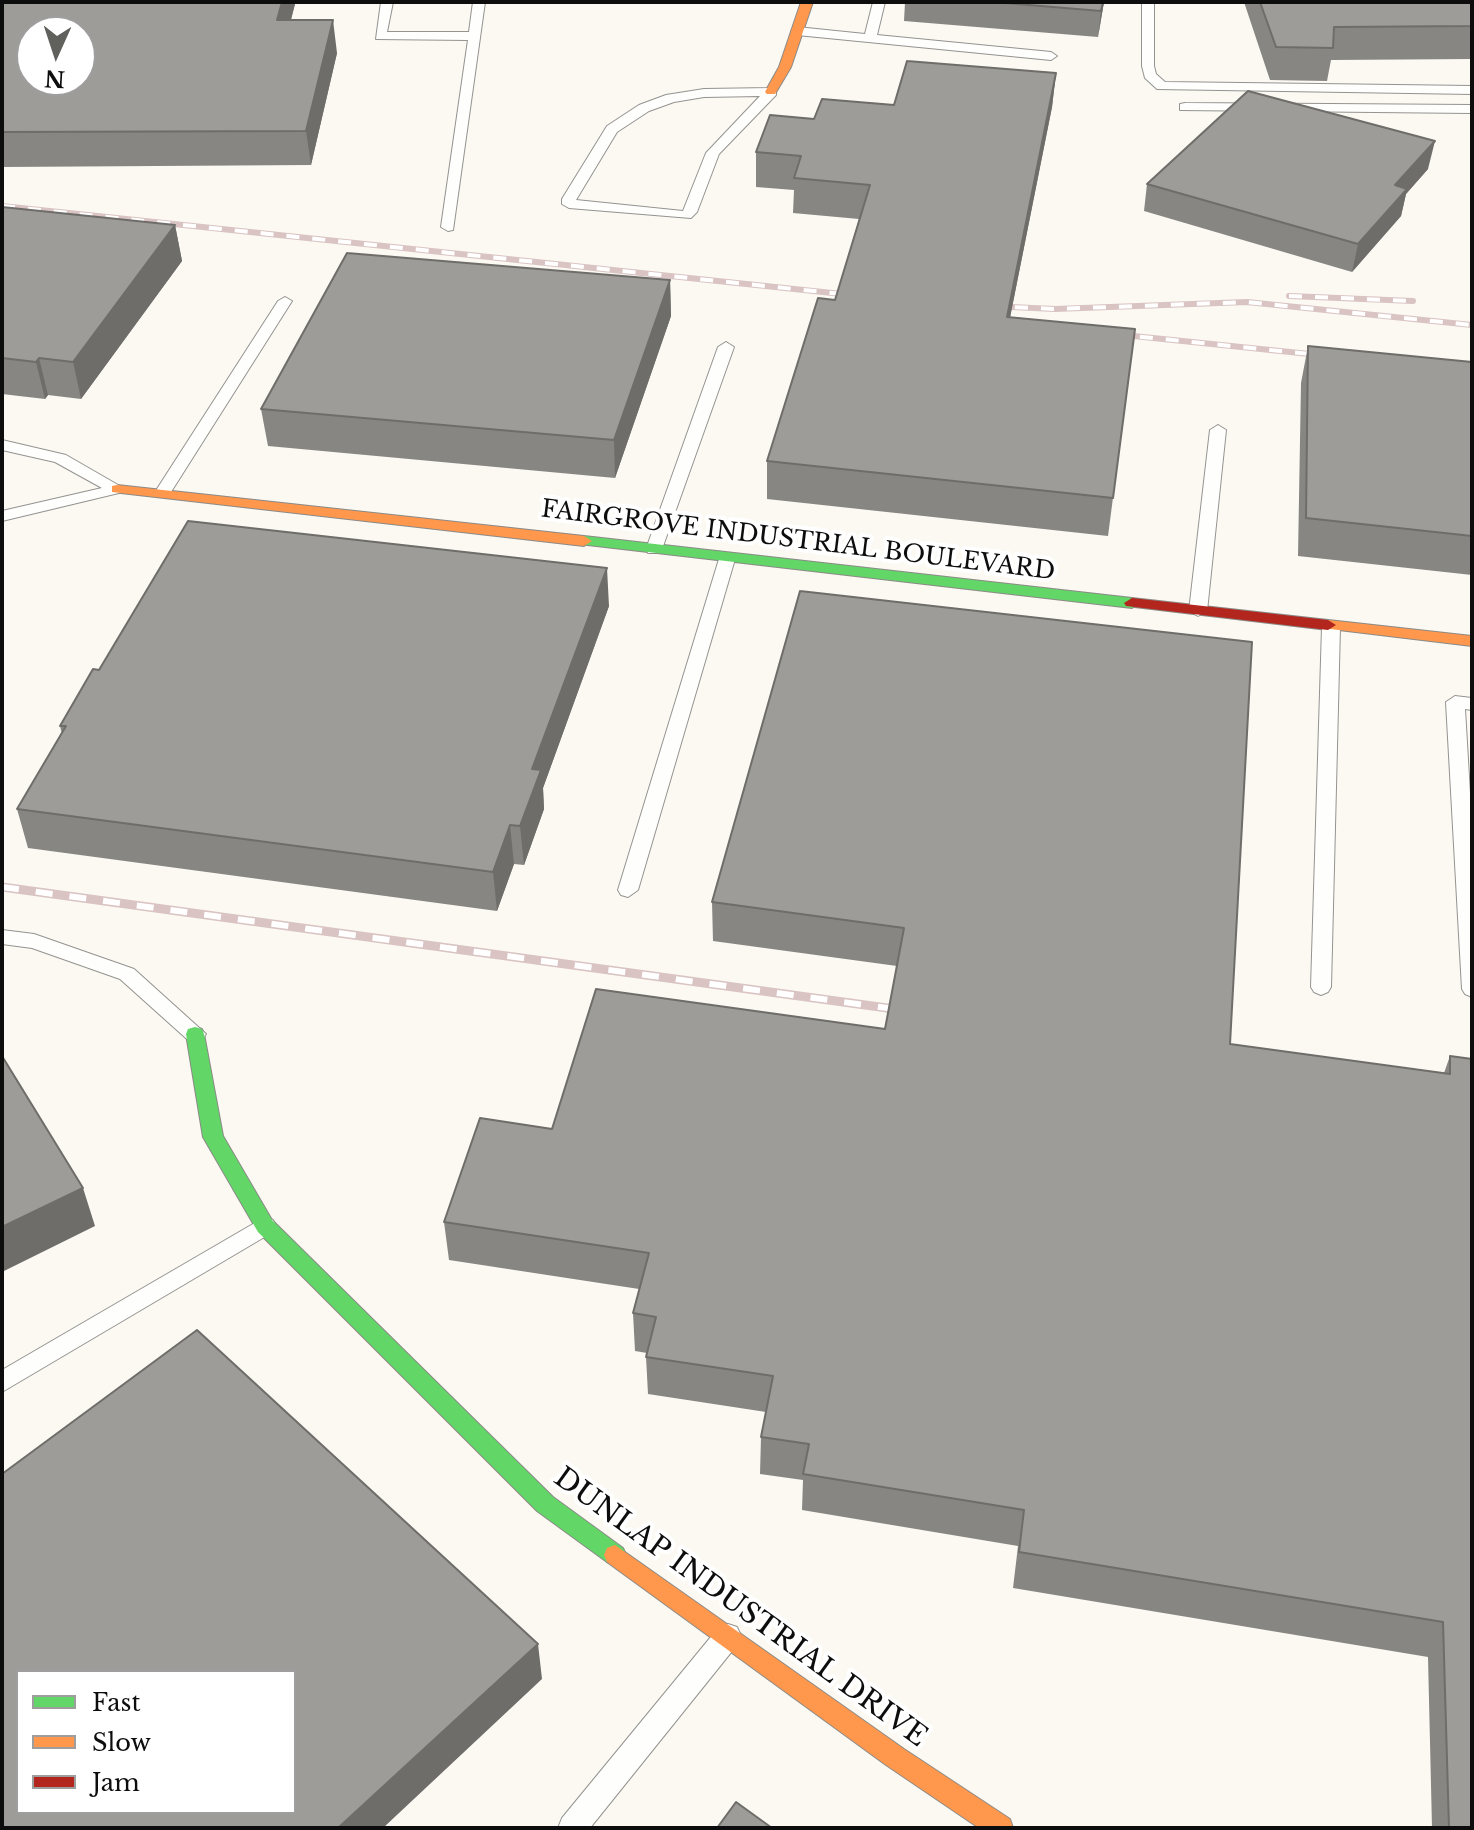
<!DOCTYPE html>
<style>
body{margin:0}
#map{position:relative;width:1474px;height:1830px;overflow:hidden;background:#fbf9f2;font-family:"Libre Baskerville",serif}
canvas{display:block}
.frame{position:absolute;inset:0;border:4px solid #0d0d0d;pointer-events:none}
.legend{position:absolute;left:16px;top:1670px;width:280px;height:144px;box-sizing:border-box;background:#fff;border:2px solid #9e9e9e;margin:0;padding:10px 14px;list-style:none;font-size:24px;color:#0d0d0d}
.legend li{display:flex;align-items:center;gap:16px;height:40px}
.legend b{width:40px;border:2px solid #9e9e9e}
.north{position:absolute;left:16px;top:16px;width:80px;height:80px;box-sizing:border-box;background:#fff;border:2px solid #9e9e9e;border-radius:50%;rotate:183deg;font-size:22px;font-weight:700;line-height:32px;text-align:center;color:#0d0d0d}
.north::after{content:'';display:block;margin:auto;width:28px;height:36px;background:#60605d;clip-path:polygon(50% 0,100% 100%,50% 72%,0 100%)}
</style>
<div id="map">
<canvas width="1474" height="1830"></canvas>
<div class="frame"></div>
<ul class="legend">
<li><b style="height:10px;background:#63d668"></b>Fast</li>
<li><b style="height:10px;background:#ff974d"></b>Slow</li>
<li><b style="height:10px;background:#b3261e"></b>Jam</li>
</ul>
<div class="north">N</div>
</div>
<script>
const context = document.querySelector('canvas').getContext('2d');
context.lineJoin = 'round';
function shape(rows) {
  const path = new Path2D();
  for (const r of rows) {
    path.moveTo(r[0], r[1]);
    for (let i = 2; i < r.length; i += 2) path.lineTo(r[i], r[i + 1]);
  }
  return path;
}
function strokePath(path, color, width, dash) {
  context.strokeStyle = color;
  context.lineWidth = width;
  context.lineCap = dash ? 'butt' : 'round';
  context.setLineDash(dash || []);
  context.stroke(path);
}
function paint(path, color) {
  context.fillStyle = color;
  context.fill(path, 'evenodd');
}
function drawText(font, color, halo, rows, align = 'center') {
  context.font = font + ' "Libre Baskerville",serif';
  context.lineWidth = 8;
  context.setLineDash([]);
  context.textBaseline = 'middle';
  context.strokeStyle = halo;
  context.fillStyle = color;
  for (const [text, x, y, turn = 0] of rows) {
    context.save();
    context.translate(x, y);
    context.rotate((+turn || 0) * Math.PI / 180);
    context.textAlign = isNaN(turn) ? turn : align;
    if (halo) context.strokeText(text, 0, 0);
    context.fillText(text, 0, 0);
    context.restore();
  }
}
const lane = shape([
 [381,2,393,2,387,32,469,32,473,2,485,2,453,230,448,231,441,227,468,40,376,39,381,2],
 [873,2,885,2,877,35,1051,52,1057,56,1051,60,797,35,791,31,797,27,865,34,873,2],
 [1142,2,1154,2,1154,66,1156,74,1165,82,1472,86,1472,94,1157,89,1145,78,1142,66,1142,2],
 [771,88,776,89,776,95,719,154,697,212,691,218,569,208,562,204,562,199,607,126,639,105,666,95,704,89,771,88],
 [760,96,706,153,683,211,576,200,617,132,649,111,674,102,704,97,760,96],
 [1185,103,1472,105,1472,113,1180,110,1180,104,1185,103],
 [285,297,292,301,171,492,169,495,157,495,155,492,278,301,285,297],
 [726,342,734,347,662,549,660,553,648,553,646,549,718,347,726,342],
 [1218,425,1226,430,1207,611,1198,616,1189,611,1210,430,1218,425],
 [2,440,66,455,125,489,123,492,2,521,2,511,102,488,55,462,2,450,2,440],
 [727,554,735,559,638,890,628,897,621,895,618,890,719,559,727,554],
 [1331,622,1340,627,1331,987,1328,992,1321,995,1314,992,1311,987,1322,627,1331,622],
 [1455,696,1472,698,1472,710,1465,709,1472,827,1472,997,1465,994,1462,989,1446,702,1455,696],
 [2,930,34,934,134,969,206,1034,202,1040,188,1040,120,979,32,948,2,944,2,930],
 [265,1217,273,1220,276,1226,273,1232,2,1392,2,1370,265,1217],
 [728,1624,737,1627,741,1636,737,1645,590,1828,558,1828,562,1818,719,1627,728,1624]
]);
const fast = shape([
 [584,536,1132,598,1140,603,1132,608,579,544,579,538,584,536],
 [195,1027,202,1029,204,1034,223,1136,272,1220,553,1497,623,1548,626,1555,623,1562,615,1565,607,1562,537,1511,258,1232,203,1137,186,1034,188,1029,195,1027]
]);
const slow = shape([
 [801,2,813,2,791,67,775,94,767,94,765,92,779,67,801,2],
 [117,485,584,536,592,541,584,546,112,492,112,486,117,485],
 [1328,620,1472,636,1472,646,1322,628,1320,625,1322,622,1328,620],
 [615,1545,904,1749,1010,1819,1013,1828,979,1828,886,1765,607,1562,604,1555,607,1548,615,1545]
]);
const jam = shape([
 [1132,598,1328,620,1336,625,1328,630,1126,606,1124,603,1132,598]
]);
const railFar1 = shape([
 [2,206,861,296],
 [1289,296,1413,301],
 [989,306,1055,309,1247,302,1472,325],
 [1114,334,1329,356]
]);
const rail = shape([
 [2,887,909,1011]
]);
const wall = shape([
 [2,2,295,4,291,20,337,53,311,165,2,167],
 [905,2,1104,2,1098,37,904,21],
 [1244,2,1472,2,1472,59,1331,60,1327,81,1270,80],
 [1056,73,1052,107,1010,317,1135,329,1108,536,767,499,767,461,835,300,859,219,793,213,794,190,756,187,756,152,814,119],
 [1428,169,1406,194,1401,216,1352,272,1144,211,1147,184],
 [2,207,175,225,182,261,81,399,48,395,45,399,2,394],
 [670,280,671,316,615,478,268,446,261,409],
 [1308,346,1472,362,1472,575,1298,556,1301,383],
 [800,591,1230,1044,1444,1073,1450,1056,1472,1828,1432,1828,1428,1657,1013,1588,1018,1546,802,1510,803,1480,760,1474,761,1437,766,1412,648,1394,646,1357,647,1353,635,1351,633,1313,639,1289,449,1260,444,1222,552,1129,885,1029,897,966,713,941,712,902],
 [609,606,543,788,544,809,524,865,514,864,497,911,28,848,17,809,62,734,60,726,99,670]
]);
const shadedWall = shape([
 [282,2,294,2,295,4,282,53,277,20],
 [1103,2,1104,2,1098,37,1101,11],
 [333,20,337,53,311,165,306,131],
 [1056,73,1052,107,1003,353,1007,317],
 [1435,141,1428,169,1406,194,1401,216,1352,272,1358,244,1395,185],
 [175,225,182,261,81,399,73,362],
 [670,280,671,316,615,478,614,440],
 [39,358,48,395,45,399,36,362],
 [607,568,609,606,543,788,544,809,524,865,520,826,532,769],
 [510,825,514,864,497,911,493,872],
 [83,1188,95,1226,2,1272,2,1227],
 [538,1644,542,1679,383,1828,338,1828]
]);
const building = shape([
 [2,2,282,2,277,20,333,20,306,131,2,132,2,2],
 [32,32,80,32,80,80,32,80,32,32],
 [993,2,1103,2,1101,11,993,2],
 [1260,2,1472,2,1472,26,1334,27,1333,48,1276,47,1260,2],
 [907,61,1056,73,1007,317,1135,329,1113,498,767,461,818,298,835,300,870,185,794,178,801,156,756,152,770,115,814,119,822,99,894,105,907,61],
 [1248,91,1435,141,1395,185,1407,189,1358,244,1147,184,1248,91],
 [2,207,175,225,73,362,39,358,36,362,2,358,2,207],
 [347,253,670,280,614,440,261,409,347,253],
 [1308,346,1472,362,1472,536,1306,518,1308,346],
 [188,521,607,568,532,769,541,770,520,826,510,825,493,872,17,809,66,726,60,726,93,669,99,670,188,521],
 [800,591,1252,642,1230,1044,1450,1074,1450,1056,1472,1059,1472,1828,1449,1828,1443,1622,1019,1552,1024,1510,803,1474,809,1444,761,1437,773,1376,646,1357,656,1317,633,1313,649,1253,444,1222,480,1118,552,1129,596,989,885,1029,904,928,712,902,800,591],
 [2,1056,83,1188,2,1227,2,1056],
 [197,1330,538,1644,338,1828,2,1828,2,1474,197,1330],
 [18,1672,294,1672,294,1812,18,1812,18,1672],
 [736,1802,772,1828,717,1828,736,1802]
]);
const streetNames = [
 ["FAIRGROVE INDUSTRIAL BOULEVARD",798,541,7]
];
const nearStreetnames = [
 ["DUNLAP INDUSTRIAL DRIVE",740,1608,36]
];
strokePath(lane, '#949390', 2);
strokePath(fast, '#8b8a87', 2);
strokePath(slow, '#8b8a87', 2);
strokePath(jam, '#8b8a87', 2);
paint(lane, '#fefefd');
paint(fast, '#63d668');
paint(slow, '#ff974d');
paint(jam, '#b3261e');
strokePath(railFar1, '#d9c3c3', 6);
strokePath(rail, '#d9c3c3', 9);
strokePath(railFar1, '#fff', 4, [13]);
strokePath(rail, '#fff', 6, [17]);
paint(wall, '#888683');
paint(shadedWall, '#6f6d6a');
paint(building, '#9e9c98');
strokePath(building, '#6f6d6a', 2);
drawText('24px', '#0d0d0d', '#fff', streetNames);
drawText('28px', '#0d0d0d', '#fff', nearStreetnames);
</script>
